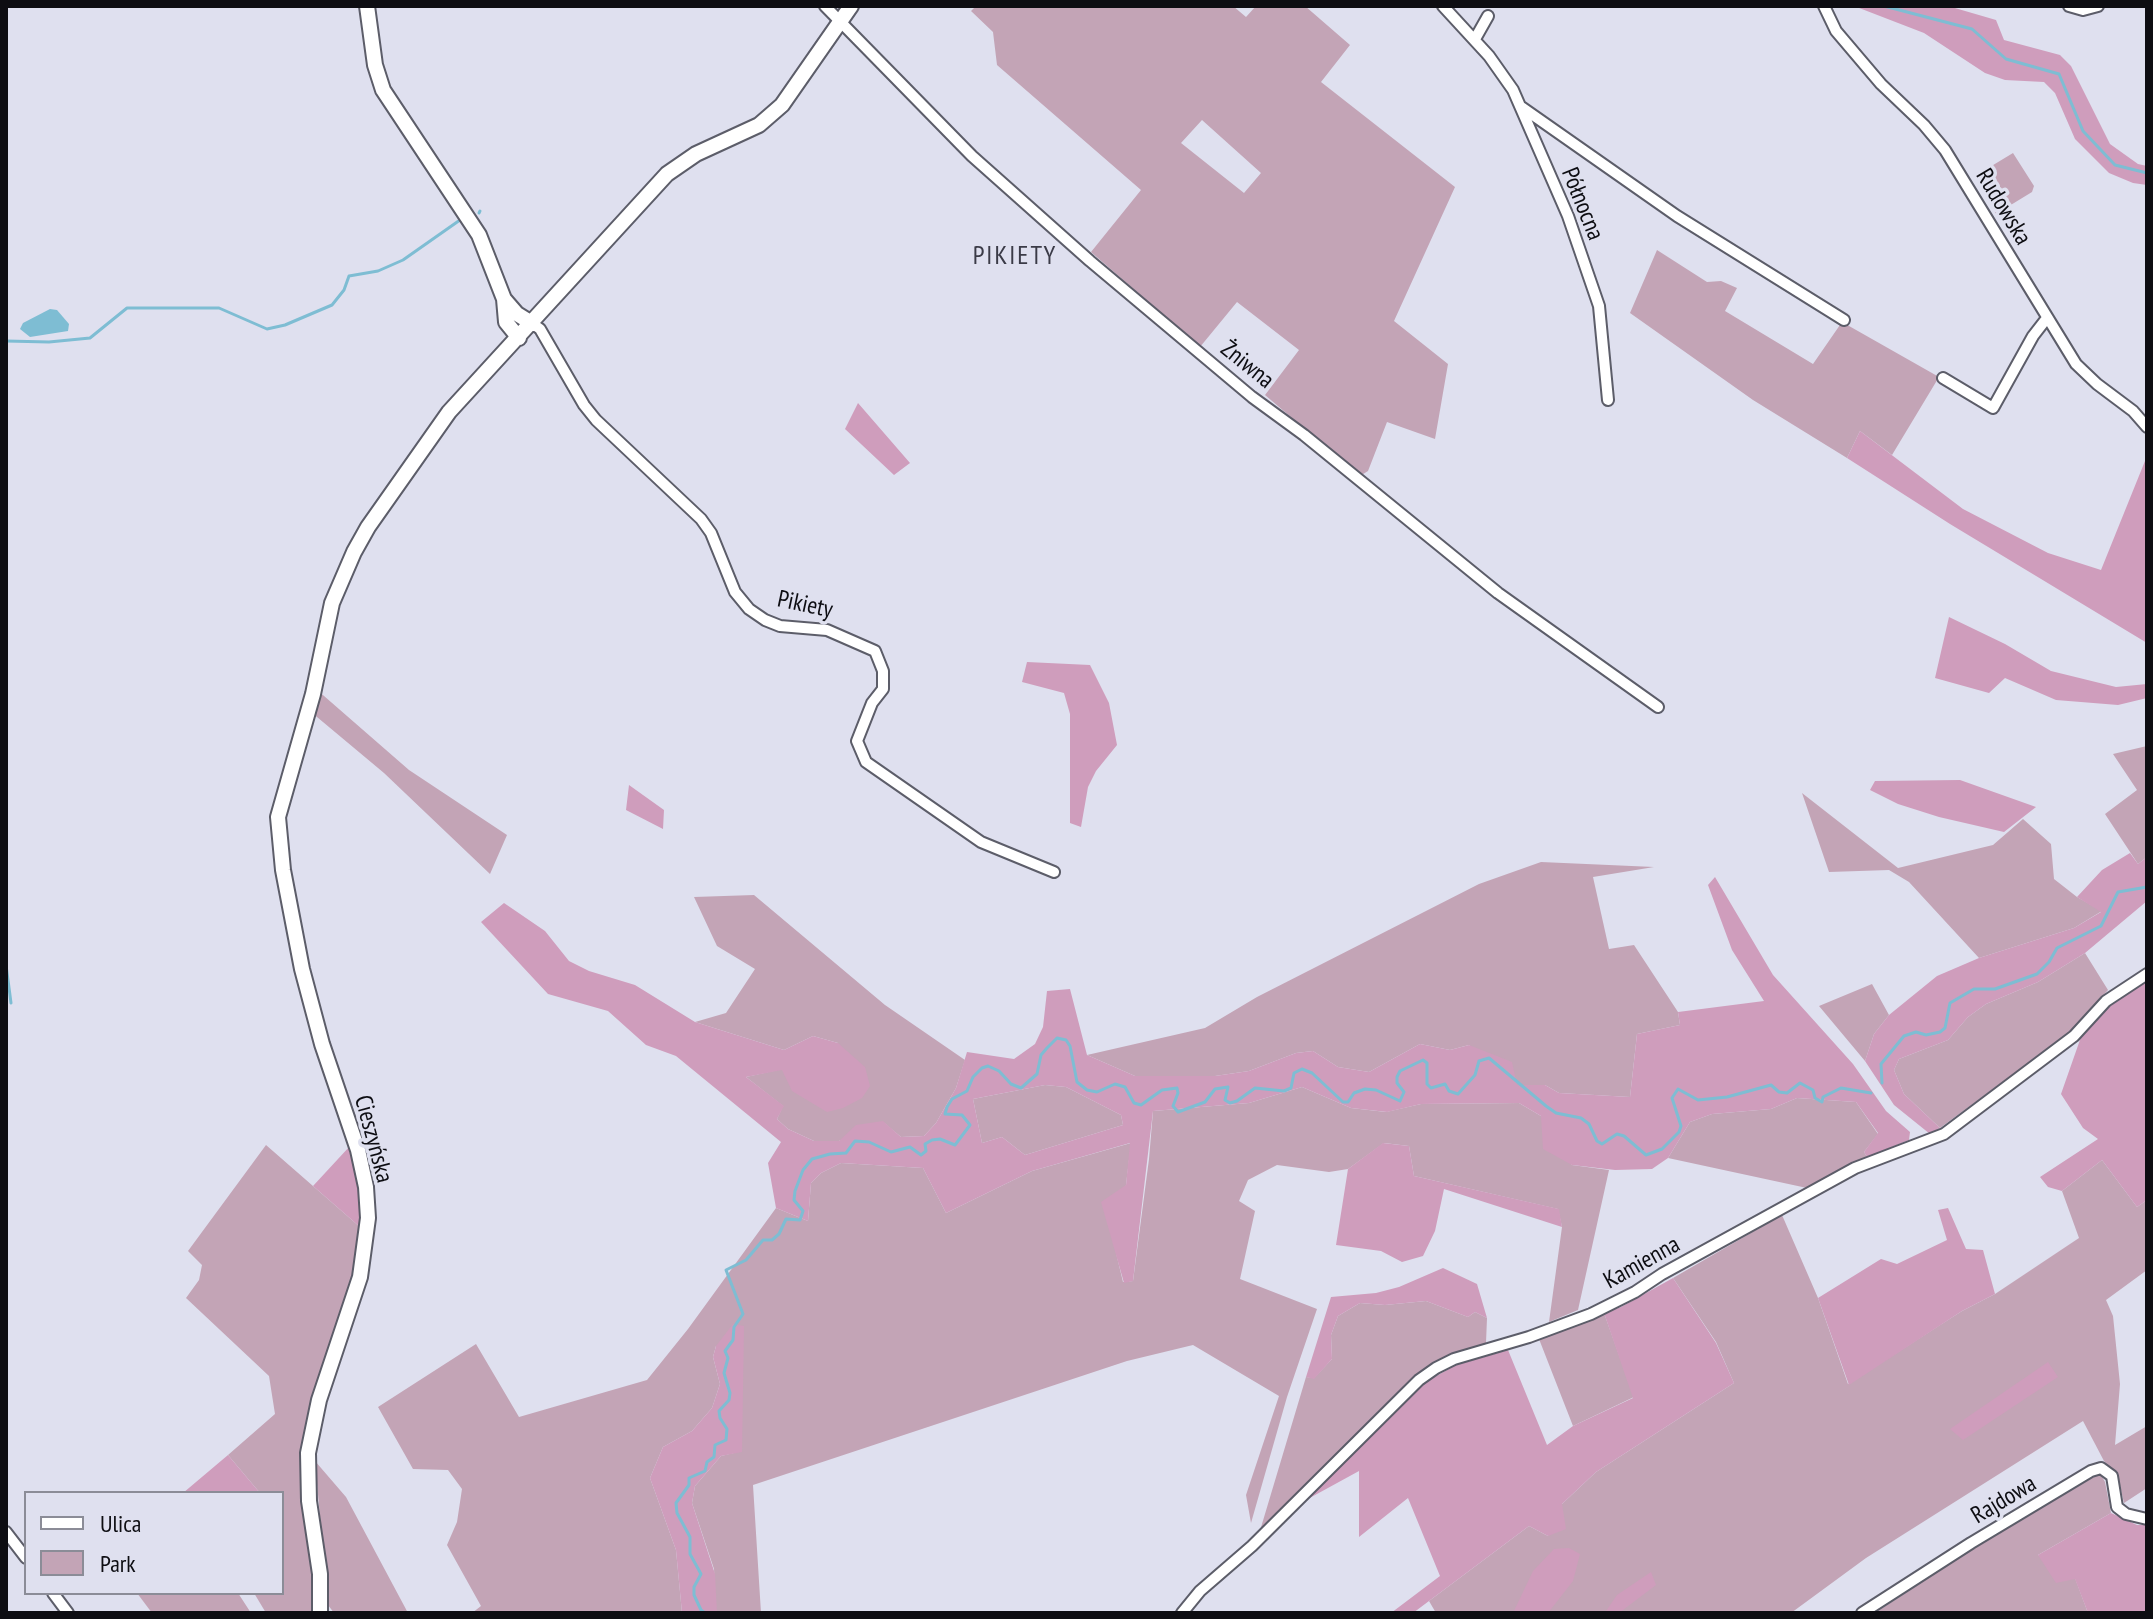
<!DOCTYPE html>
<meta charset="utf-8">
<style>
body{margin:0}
#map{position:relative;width:2153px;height:1619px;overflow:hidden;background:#dfe0ef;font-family:"PT Sans Narrow",sans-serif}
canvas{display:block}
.frame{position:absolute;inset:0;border:8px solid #0d0d12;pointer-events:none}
.legend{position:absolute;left:24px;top:1491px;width:260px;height:104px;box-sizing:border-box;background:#dfe0ef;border:2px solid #8b8c97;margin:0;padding:10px 14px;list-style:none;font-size:24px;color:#0d0d12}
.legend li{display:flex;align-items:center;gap:16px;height:40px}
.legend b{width:40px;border:2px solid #8b8c97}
</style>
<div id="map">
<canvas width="2153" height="1619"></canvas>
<div class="frame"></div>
<ul class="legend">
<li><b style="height:10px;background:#fff"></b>Ulica</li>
<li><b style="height:22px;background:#c3a4b6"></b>Park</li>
</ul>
</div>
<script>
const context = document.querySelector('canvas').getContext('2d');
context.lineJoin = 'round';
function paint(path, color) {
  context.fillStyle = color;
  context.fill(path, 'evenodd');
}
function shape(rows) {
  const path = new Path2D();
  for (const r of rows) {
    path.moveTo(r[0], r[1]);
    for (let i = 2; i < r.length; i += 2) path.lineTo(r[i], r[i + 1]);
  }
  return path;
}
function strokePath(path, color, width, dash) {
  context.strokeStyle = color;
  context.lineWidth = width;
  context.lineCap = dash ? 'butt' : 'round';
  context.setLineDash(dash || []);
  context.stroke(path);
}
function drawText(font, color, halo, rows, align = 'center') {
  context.font = font + ' "PT Sans Narrow",sans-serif';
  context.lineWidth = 7;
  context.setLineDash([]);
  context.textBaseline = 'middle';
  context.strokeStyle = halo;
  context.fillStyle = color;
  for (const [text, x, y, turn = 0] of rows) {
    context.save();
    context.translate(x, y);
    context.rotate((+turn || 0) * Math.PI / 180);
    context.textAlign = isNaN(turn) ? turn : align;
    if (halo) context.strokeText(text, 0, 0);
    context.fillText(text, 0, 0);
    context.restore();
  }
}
const green = shape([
 [976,6,1233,6,1246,17,1256,6,1305,6,1350,45,1321,82,1455,187,1394,321,1448,364,1435,439,1387,422,1368,471,1360,476,1265,395,1299,350,1237,302,1200,347,1091,252,1141,190,997,65,993,32,971,11],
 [1202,120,1261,173,1244,193,1181,143],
 [2013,153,2034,186,2032,192,1996,214,1975,176],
 [1657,250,1707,282,1721,281,1737,288,1725,311,1813,364,1842,322,1939,377,1892,455,1860,431,1847,458,1753,400,1630,313],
 [316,689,409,770,507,835,490,874,384,773,311,712],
 [2147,746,2147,857,2138,864,2105,814,2137,790,2113,754],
 [1802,793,1898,868,1993,845,2023,819,2051,844,2054,879,2077,897,2102,911,2074,928,1979,958,1909,882,1889,870,1829,872],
 [1541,862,1654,867,1593,877,1609,949,1634,945,1678,1012,1680,1025,1637,1034,1630,1097,1559,1093,1545,1085,1516,1085,1469,1045,1450,1050,1420,1044,1369,1072,1338,1067,1313,1051,1296,1053,1249,1071,1215,1076,1135,1076,1087,1055,1205,1028,1257,997,1479,884],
 [754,895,885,1005,965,1060,956,1088,936,1123,924,1136,901,1137,883,1122,839,1141,814,1141,788,1129,777,1119,783,1106,746,1077,782,1069,838,1043,813,1036,784,1050,695,1022,726,1013,755,969,717,946,694,897],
 [2085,953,2108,990,2072,1031,1940,1128,1904,1094,1894,1070,1899,1059,1948,1040,1968,1017,1986,1004,2038,982],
 [1872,984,1889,1015,1874,1034,1865,1061,1819,1006],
 [1045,1085,1066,1087,1121,1115,1123,1125,1025,1155,1002,1137,982,1143,973,1099],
 [1302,1087,1351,1108,1386,1112,1421,1104,1519,1103,1541,1116,1572,1165,1609,1170,1578,1310,1549,1322,1562,1227,1558,1209,1414,1176,1409,1146,1384,1143,1348,1169,1329,1172,1277,1165,1248,1180,1239,1201,1255,1211,1240,1279,1317,1309,1287,1397,1251,1523,1246,1495,1279,1396,1193,1345,1127,1361,753,1485,761,1613,716,1613,714,1569,692,1503,695,1486,721,1456,742,1451,716,1346,713,1357,720,1384,712,1408,692,1431,663,1447,650,1478,676,1550,682,1613,472,1613,481,1606,447,1545,457,1522,462,1489,448,1470,413,1469,378,1407,476,1344,519,1417,647,1380,688,1329,776,1208,808,1221,811,1183,821,1173,841,1163,923,1168,946,1213,1032,1171,1131,1143,1126,1185,1113,1240,1123,1282,1133,1281,1149,1159,1153,1111,1249,1103],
 [1797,1098,1856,1102,1878,1134,1864,1152,1867,1157,1807,1188,1668,1158,1690,1122,1712,1114,1771,1109],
 [266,1145,360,1227,354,1281,310,1410,300,1451,314,1583,314,1613,266,1613,254,1593,282,1593,282,1493,260,1493,228,1455,275,1414,269,1376,186,1298,199,1280,202,1265,188,1251],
 [2102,1160,2137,1207,2147,1200,2147,1270,2106,1300,2113,1316,2120,1384,2115,1445,2147,1426,2147,1488,2124,1503,2118,1477,2104,1461,2083,1421,1866,1558,1791,1613,1436,1613,1429,1601,1529,1526,1548,1536,1562,1504,1596,1472,1734,1383,1716,1342,1673,1278,1782,1215,1818,1298,1848,1384,1962,1311,1995,1294,2079,1238,2062,1191],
 [1426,1301,1468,1317,1475,1312,1487,1318,1486,1343,1448,1356,1420,1373,1259,1534,1306,1377,1314,1378,1332,1359,1331,1335,1338,1316,1360,1303,1385,1305],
 [1604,1313,1634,1397,1573,1426,1539,1339],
 [315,1461,346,1497,408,1613,334,1613,328,1605],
 [2100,1473,2105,1482,2111,1513,2038,1555,2075,1578,2088,1613,1875,1613,1977,1546],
 [137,1593,238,1593,251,1613,152,1613]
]);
const forest = shape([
 [1854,6,1948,6,1996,20,2004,40,2060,55,2071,66,2110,144,2138,164,2147,166,2147,185,2133,183,2109,173,2075,139,2055,93,2044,82,2005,80,1985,73,1924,33],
 [858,403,910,463,894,475,845,429],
 [1860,431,1963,509,2048,553,2101,570,2147,456,2147,643,1950,524,1847,458],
 [1949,617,2005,644,2051,671,2116,687,2147,684,2147,698,2118,705,2056,700,2005,678,1989,693,1935,678],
 [1027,662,1090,665,1109,703,1117,745,1096,771,1088,787,1081,827,1070,823,1070,714,1064,693,1022,682],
 [1960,780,2036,807,2004,832,1939,817,1898,804,1870,790,1875,781],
 [629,785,664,810,663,829,626,810],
 [2130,853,2138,864,2147,857,2147,901,2085,953,2038,982,1986,1004,1968,1017,1948,1040,1899,1059,1894,1070,1904,1094,1940,1128,1930,1134,1894,1105,1865,1061,1874,1034,1889,1015,1937,976,1979,958,2074,928,2101,912,2077,897,2102,870],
 [1715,877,1773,975,1853,1064,1886,1111,1910,1132,1909,1140,1867,1157,1864,1152,1878,1133,1856,1102,1797,1098,1771,1109,1712,1114,1690,1122,1668,1158,1652,1169,1615,1170,1572,1165,1543,1149,1541,1116,1519,1103,1421,1104,1387,1112,1351,1108,1302,1087,1249,1103,1153,1111,1133,1281,1124,1283,1101,1202,1126,1185,1130,1143,1032,1171,946,1213,923,1168,841,1163,821,1173,811,1183,808,1221,776,1208,768,1163,781,1142,676,1056,646,1045,608,1011,548,994,481,922,504,903,545,931,569,961,589,971,635,985,695,1022,784,1050,813,1036,838,1043,865,1067,870,1086,862,1098,843,1108,827,1112,792,1091,782,1070,746,1077,784,1106,777,1119,788,1129,814,1141,839,1141,856,1125,883,1121,901,1137,924,1136,936,1123,956,1088,967,1052,1014,1059,1035,1044,1043,1027,1047,991,1070,989,1087,1055,1135,1076,1215,1076,1249,1071,1296,1053,1313,1051,1338,1067,1369,1072,1420,1044,1450,1050,1469,1045,1512,1062,1517,1085,1545,1085,1559,1093,1630,1097,1637,1034,1680,1025,1678,1012,1764,1001,1732,950,1708,885],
 [1045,1085,1066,1087,1121,1115,1123,1125,1025,1155,1002,1137,982,1143,973,1099],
 [2147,981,2147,1200,2137,1207,2102,1160,2062,1191,2048,1187,2040,1177,2098,1139,2083,1128,2061,1094,2081,1037,2110,1006],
 [1383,1143,1409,1146,1414,1176,1559,1209,1562,1227,1444,1189,1435,1231,1423,1256,1402,1262,1381,1251,1336,1245,1348,1169],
 [350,1146,362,1182,360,1227,313,1186],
 [1948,1208,1966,1249,1983,1250,1995,1294,1962,1311,1849,1385,1818,1298,1881,1259,1897,1264,1947,1240,1938,1210],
 [1443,1268,1477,1284,1487,1318,1475,1312,1468,1317,1426,1301,1385,1305,1360,1303,1338,1316,1331,1335,1332,1359,1314,1379,1306,1377,1331,1297,1376,1293,1399,1287],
 [1673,1278,1716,1343,1734,1383,1596,1472,1562,1504,1566,1529,1548,1536,1529,1526,1413,1613,1391,1613,1440,1576,1408,1498,1359,1537,1359,1471,1306,1500,1424,1383,1456,1365,1508,1350,1547,1445,1573,1426,1633,1398,1604,1313,1621,1307],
 [733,1324,744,1326,742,1452,721,1456,695,1486,692,1503,715,1574,717,1613,682,1613,676,1550,650,1478,663,1447,692,1431,712,1408,720,1384,713,1357,716,1346],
 [2048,1362,2058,1377,1963,1440,1950,1429],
 [228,1455,260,1493,183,1493],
 [2111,1513,2137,1525,2147,1525,2147,1613,2088,1613,2075,1579,2056,1583,2038,1555],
 [1569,1548,1580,1554,1573,1581,1548,1613,1513,1613,1533,1571,1554,1549],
 [1651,1572,1656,1585,1619,1613,1606,1611,1617,1595]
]);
const water = shape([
 [50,309,57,310,69,324,68,331,30,337,20,329,23,323]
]);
const stream = shape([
 [1884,6,1972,29,2006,59,2059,74,2083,131,2115,165,2147,173],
 [479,213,480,211],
 [6,341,49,342,90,338,127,308,219,308,267,329,285,325,332,305,344,290,349,276,378,271,403,260,460,220],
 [6,965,11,1003],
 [1882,1083,1881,1064,1904,1036,1916,1032,1926,1035,1940,1032,1945,1028,1950,1003,1974,989,1995,989,2037,974,2049,962,2057,948,2101,926,2118,892,2147,887],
 [705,1613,701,1610,694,1595,694,1587,701,1574,690,1554,690,1537,677,1513,676,1503,689,1485,689,1478,705,1471,707,1462,714,1457,715,1445,726,1440,727,1429,720,1418,719,1411,729,1400,730,1393,724,1373,728,1358,725,1351,733,1340,734,1327,743,1314,726,1270,746,1260,763,1240,772,1240,779,1234,786,1219,800,1220,803,1211,794,1200,795,1191,803,1170,812,1159,830,1154,846,1153,855,1141,869,1142,891,1152,910,1147,921,1155,926,1151,925,1144,932,1140,940,1139,955,1145,970,1125,962,1115,945,1114,947,1107,952,1099,967,1091,973,1077,982,1068,988,1066,999,1071,1011,1084,1021,1088,1037,1074,1041,1055,1047,1048,1057,1038,1066,1040,1070,1046,1077,1082,1087,1090,1097,1092,1115,1084,1125,1087,1134,1103,1141,1105,1162,1090,1177,1088,1178,1093,1173,1106,1178,1112,1205,1102,1215,1089,1228,1087,1225,1100,1230,1103,1237,1101,1255,1088,1284,1091,1291,1088,1294,1073,1302,1069,1312,1073,1343,1102,1348,1102,1354,1093,1365,1089,1376,1090,1400,1101,1404,1092,1397,1083,1397,1077,1400,1071,1423,1060,1427,1063,1427,1084,1431,1088,1445,1084,1449,1091,1458,1094,1475,1075,1479,1061,1489,1058,1546,1106,1556,1113,1581,1118,1589,1124,1597,1141,1602,1144,1617,1134,1624,1136,1646,1155,1662,1149,1679,1132,1681,1126,1672,1098,1678,1089,1698,1100,1727,1097,1771,1085,1779,1092,1787,1093,1800,1083,1813,1090,1815,1098,1822,1102,1823,1097,1841,1088,1871,1093]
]);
const street = shape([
 [825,6,972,156,1090,261,1252,397,1304,435,1498,593,1658,707],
 [1443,6,1489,56,1513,90,1568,216,1599,306,1608,400],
 [1824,6,1836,31,1881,84,1924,125,1945,150,2076,364,2097,384,2133,411,2147,427],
 [2069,6,2083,10,2098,6],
 [1475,39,1488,16],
 [1520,106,1677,216,1844,320],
 [533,324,540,329,584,405,596,420,701,519,711,533,735,592,749,609,765,620,780,626,827,630,875,651,883,671,883,689,872,703,857,741,866,762,981,842,1054,872],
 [1943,378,1993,408,2033,336,2047,318],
 [6,1532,26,1558],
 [53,1593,68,1613],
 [1182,1613,1200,1591,1252,1546,1419,1380,1436,1368,1454,1359,1529,1337,1591,1314,1635,1292,1662,1274,1855,1168,1944,1134,2074,1036,2106,1001,2147,974],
 [1862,1613,1971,1543,2091,1471,2101,1468,2112,1476,2117,1507,2126,1514,2147,1519]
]);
const secondary = shape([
 [367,6,375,65,383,90,479,235,504,299,506,322,519,338],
 [504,299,517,314,533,324],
 [320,1613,320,1574,309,1501,308,1453,319,1400,360,1277,368,1218,366,1187,358,1150,322,1044,302,969,283,870,278,817,313,694,332,603,354,552,368,527,449,412,667,174,696,154,759,125,782,105,851,6]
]);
const streetNames = [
 ["Północna",1582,204,68],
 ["Rudowska",2003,207,59],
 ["Żniwna",1247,365,39],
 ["Pikiety",805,605,12],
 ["Cieszyńska",373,1139,75],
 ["Kamienna",1642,1263,-29],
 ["Rajdowa",2004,1500,-31]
];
const neighbourhoodNames = [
 ["PIKIETY",1015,257]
];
paint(green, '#c3a4b6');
paint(forest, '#cf9dbc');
paint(water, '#7ebdd3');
strokePath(stream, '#7ebdd3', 3);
strokePath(street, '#5c5d69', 14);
strokePath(secondary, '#5c5d69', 18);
strokePath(street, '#fff', 10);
strokePath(secondary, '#fff', 14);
drawText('24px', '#0d0d12', '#dfe0ef', streetNames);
context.letterSpacing = '2px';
drawText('26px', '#3b3b47', '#dfe0ef', neighbourhoodNames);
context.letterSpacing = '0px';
</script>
